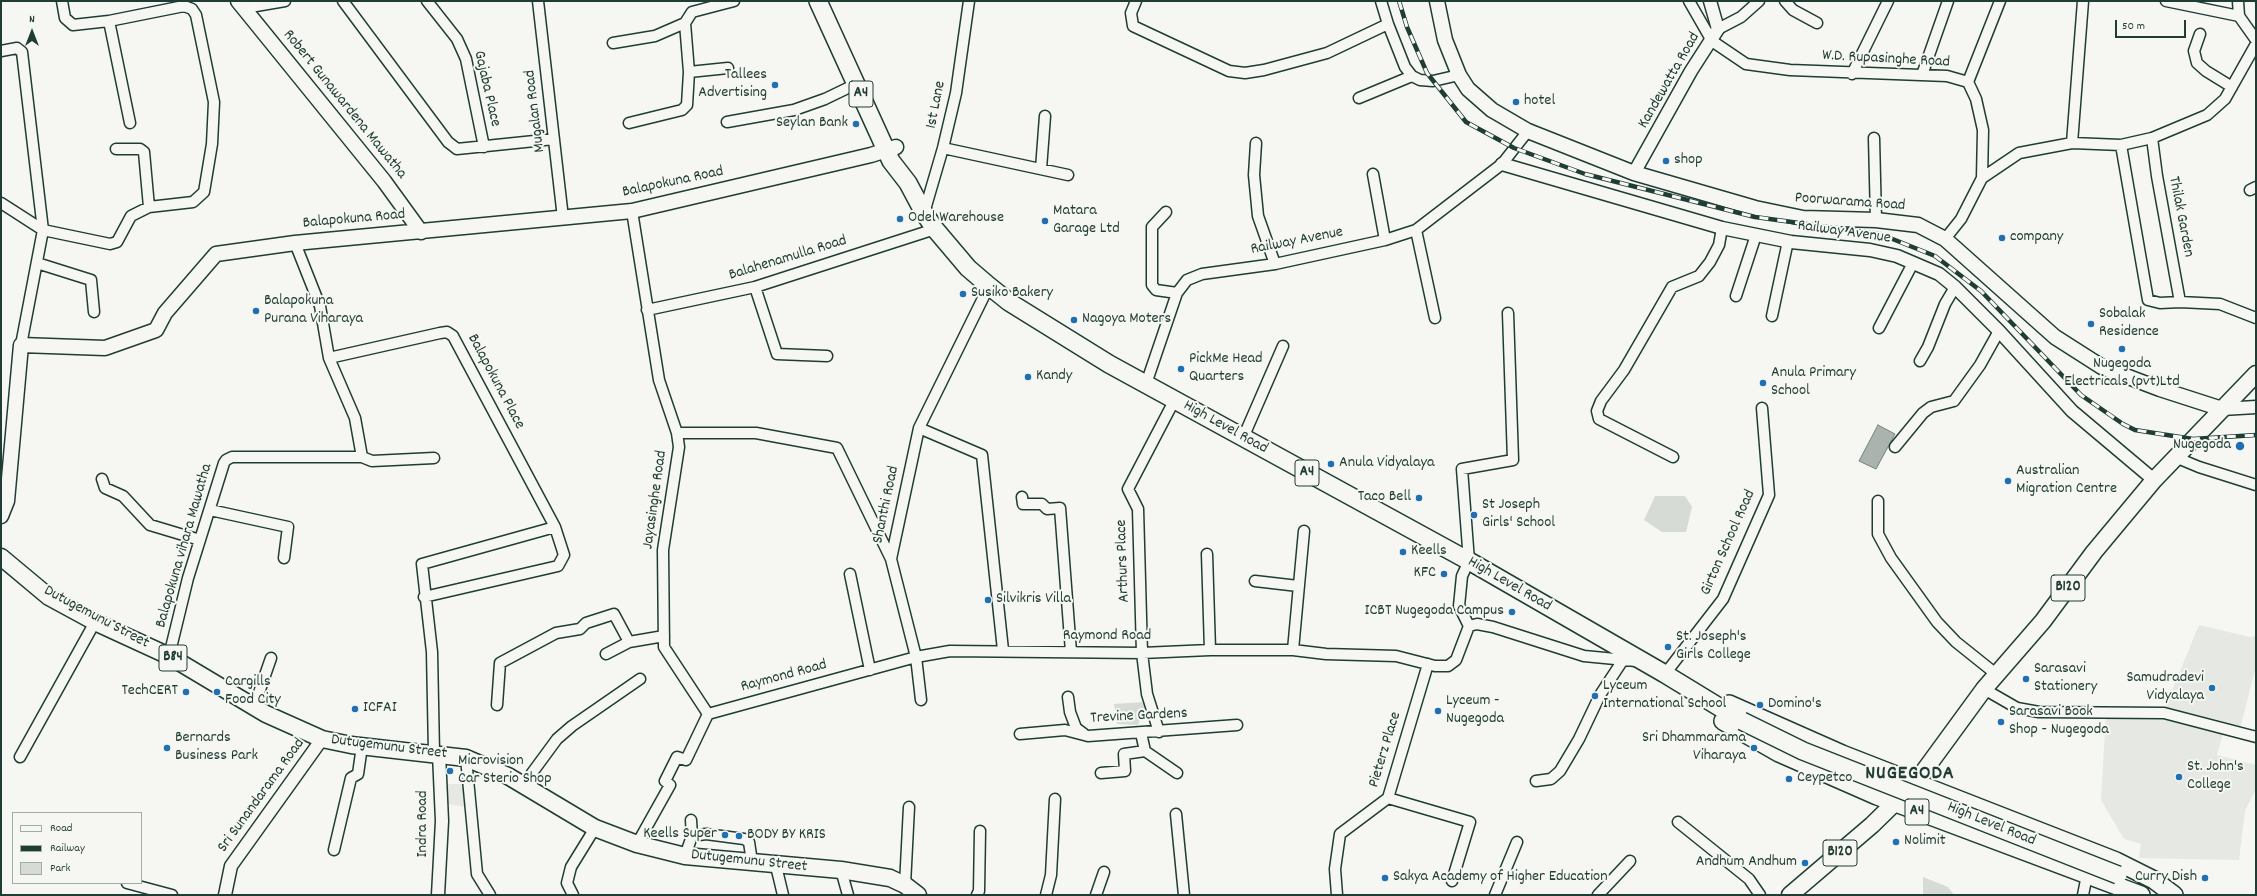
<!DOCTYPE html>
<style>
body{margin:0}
#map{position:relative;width:2257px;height:896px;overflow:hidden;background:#f6f6f2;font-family:Dekko,sans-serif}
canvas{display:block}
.frame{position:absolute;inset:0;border:2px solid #1f3d34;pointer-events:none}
.legend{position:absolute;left:12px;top:812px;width:130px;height:72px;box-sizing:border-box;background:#f6f6f2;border:1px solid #a0aca6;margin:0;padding:5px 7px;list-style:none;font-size:12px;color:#1f3d34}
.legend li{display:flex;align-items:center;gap:8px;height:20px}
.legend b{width:20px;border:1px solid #a0aca6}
.north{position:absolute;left:12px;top:12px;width:40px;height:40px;-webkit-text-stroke:3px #f6f6f2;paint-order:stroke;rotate:0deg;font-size:11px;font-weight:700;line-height:16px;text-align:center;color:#1f3d34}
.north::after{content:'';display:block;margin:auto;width:14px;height:18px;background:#1f3d34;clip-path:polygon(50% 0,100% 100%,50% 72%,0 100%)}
.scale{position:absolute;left:2115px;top:20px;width:71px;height:18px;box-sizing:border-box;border:2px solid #1f3d34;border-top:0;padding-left:5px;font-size:12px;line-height:14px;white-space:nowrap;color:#1f3d34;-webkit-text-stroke:3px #f6f6f2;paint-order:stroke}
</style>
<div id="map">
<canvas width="2257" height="896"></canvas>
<div class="frame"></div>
<ul class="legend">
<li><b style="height:5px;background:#f6f6f2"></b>Road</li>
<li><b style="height:5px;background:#1f3d34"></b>Railway</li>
<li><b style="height:11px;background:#d6dbd6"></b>Park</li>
</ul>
<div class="north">N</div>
<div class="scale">50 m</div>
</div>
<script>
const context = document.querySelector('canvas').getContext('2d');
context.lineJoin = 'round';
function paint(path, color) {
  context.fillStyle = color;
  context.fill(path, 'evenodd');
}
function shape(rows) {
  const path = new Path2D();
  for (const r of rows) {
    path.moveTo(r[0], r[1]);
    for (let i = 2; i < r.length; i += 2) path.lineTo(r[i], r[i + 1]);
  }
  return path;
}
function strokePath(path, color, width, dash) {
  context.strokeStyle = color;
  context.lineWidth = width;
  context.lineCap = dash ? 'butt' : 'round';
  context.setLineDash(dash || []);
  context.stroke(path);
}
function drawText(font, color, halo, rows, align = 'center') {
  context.font = font + ' Dekko,sans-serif';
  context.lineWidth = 4;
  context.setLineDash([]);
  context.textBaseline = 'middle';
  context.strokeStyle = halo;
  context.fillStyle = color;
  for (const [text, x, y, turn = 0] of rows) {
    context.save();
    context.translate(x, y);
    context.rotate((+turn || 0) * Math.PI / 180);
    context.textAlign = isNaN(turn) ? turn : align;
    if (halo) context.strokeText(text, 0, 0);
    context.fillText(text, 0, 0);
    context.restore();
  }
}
const built = shape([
 [2199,625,2250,637,2256,636,2256,666,2240,729,2164,710],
 [2106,715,2168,720,2223,733,2217,755,2256,765,2256,789,2245,811,2239,860,2139,858,2141,844,2124,839,2101,800],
 [445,784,468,784,466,807,447,804]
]);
const green = shape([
 [1655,496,1685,496,1692,507,1686,532,1662,532,1644,520],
 [1144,702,1147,716,1142,714,1138,725,1117,724,1114,704],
 [1923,877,1948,887,1954,895,1923,895]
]);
const water = shape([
 [1878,425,1895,434,1876,469,1859,461,1878,425]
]);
const minor = shape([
 [343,1,448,142,457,149,554,139],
 [427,1,457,39,466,59,484,147],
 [538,1,563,218],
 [1136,1,1131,13,1133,26,1229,71,1245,73,1264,70,1327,53,1388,24],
 [1381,1,1388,24,1405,67,1412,76,1420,80,1433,81,1459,75],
 [1689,1,1712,41,1746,64,1790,70,1947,76,1968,82,1976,99,1983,130,1982,178],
 [1785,1,1793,10,1817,23],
 [2166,1,2239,16],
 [2238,1,2239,16,2256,40],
 [244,8,285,1],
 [109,21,130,123],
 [1718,29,1741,17,1759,1],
 [2200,34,2194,51,2197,63,2206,71,2232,87],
 [613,43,655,36,685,23,692,12,734,1],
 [1,51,17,48,22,52,43,230,110,244,117,242,131,216,149,207,193,202,204,192,212,144,214,102,196,15,192,9,184,6,109,21,73,25,65,18,62,1],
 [689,72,728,68],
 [1852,74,1888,1],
 [1922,75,1948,1],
 [1968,82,2000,1],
 [1359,98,1412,76],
 [727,122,794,110,825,99,856,84],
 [629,123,682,110,687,105,689,72,685,23],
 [1874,138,1876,220],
 [2152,138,2157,176,2180,302],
 [1256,143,1254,175,1258,216,1275,264],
 [2072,143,2083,1],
 [2121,145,2148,300,2160,303,2180,302,2220,304,2256,318],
 [943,148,1068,175],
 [116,149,140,149,144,152,149,207],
 [1041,169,1045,116],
 [1373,174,1385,240],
 [2250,190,2256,187],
 [1,203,43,230,21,345],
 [632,211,659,380,677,433,679,447,663,550,664,647,708,714],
 [1166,212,1152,227,1152,285,1156,290,1177,293],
 [924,213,943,148,956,93,969,1],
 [1416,230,1435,318],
 [1945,239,1961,219,1982,178,2019,153,2072,143,2121,145,2152,138,2207,115,2225,99,2256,44],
 [295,243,320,306,329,358],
 [37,263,91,280,94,312],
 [755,287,777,354,827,356],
 [1736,296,1756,235],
 [647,310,755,287,935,229],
 [1772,316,1788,241],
 [1879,328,1913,263],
 [1920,361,1928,347,1945,304,1955,287],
 [1146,384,1177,293,1187,280,1202,274,1275,264,1385,240,1416,230,1502,164,1528,131],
 [919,428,982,455,1003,650],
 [677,433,756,433,837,448,891,559,919,428,989,286],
 [1243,438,1283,346],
 [1895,447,1923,413,1931,407,1954,401,1980,365,1999,331],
 [1673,457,1599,419,1597,411,1601,401,1624,370,1672,287,1699,276,1710,262,1719,245,1722,228],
 [2175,457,2199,467,2256,485],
 [102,479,105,488,123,496,150,525,200,540],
 [1022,497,1023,504,1042,504,1047,509,1060,508,1071,652],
 [1878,501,1878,534,1891,558,1937,622,1956,642,1996,674],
 [210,510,288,527,284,558],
 [1207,554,1210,650],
 [891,559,916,657,921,700],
 [850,574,870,670],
 [1255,581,1298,586],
 [424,597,558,566,564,555,555,527,453,336,447,332,440,333,329,358,355,418,362,457,372,461,434,458],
 [1469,626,1459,606,1462,576,1469,561,1462,469,1513,460,1508,313],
 [1293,650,1304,531],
 [606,654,629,642],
 [169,656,188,578,224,463,226,460,232,457,362,457],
 [1665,674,1723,599,1769,495,1762,408],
 [1984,689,2017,708,2039,712,2164,713,2256,737],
 [1068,697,1070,712,1076,728,1084,734],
 [497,705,500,663,556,633,580,629,586,623,614,614,629,642,664,636],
 [254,707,271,658],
 [1159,732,1147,694,1142,653,1138,509,1128,489,1174,401],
 [1141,733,1145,751,1177,773],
 [1020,734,1065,730,1088,736,1237,725],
 [434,753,432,652,422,564,555,527],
 [20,757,95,622],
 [466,758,477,874,490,895],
 [1101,773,1125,771,1124,754,1145,751],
 [1536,781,1551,779,1560,771,1579,739,1600,695,1623,660],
 [526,787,532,773,557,739,572,726,640,679],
 [1388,798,1470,822,1452,881],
 [1176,814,1184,895],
 [1678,822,1749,879,1760,895],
 [692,836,706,834,744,839,749,842,752,862],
 [637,844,670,785,665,781,677,757,686,760,708,714,916,657,950,651,1142,653,1210,650,1293,650,1326,654,1396,656,1435,666,1448,666,1456,660,1469,626,1477,624,1493,627,1584,656,1636,661],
 [334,850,351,778,358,774,362,746],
 [685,856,692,836,691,820],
 [776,866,783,895],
 [841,870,848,895],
 [127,883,172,895],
 [905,885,909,807],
 [573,895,567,883,571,867,595,828],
 [977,895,979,891,980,831],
 [1046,895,1051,875,1055,799],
 [1096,895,1104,872],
 [1337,895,1335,869,1340,834,1388,798,1428,664],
 [1495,895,1517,842],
 [1598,895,1630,861],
 [2083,895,2087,875]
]);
const tertiary = shape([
 [1502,164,1722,228,1791,242,1870,250,1897,256,1939,274,1955,287,1999,331,2072,411,2154,480],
 [1634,173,1691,71,1718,29,1710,1],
 [2222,409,2256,407],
 [225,895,231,866,322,739],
 [438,895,442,821,439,754]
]);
const secondary = shape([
 [238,1,384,181,421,232],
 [1437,1,1445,40,1459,75,1468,89,1492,110,1528,131,1634,173,1755,208,1803,218,1876,220,1918,225,1945,239,2055,337,2102,367,2160,389,2222,409],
 [1,516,7,501,21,345,105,348,156,330,165,313,216,254,295,243,632,211,871,155,896,147]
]);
const primary = shape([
 [1,557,49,597,95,622,169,656,266,714,322,739,351,745,466,758,508,776,595,828,637,844,685,856,841,870,890,878,905,885,918,895],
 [1790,895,1872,825,1916,782,1984,689,2043,621,2094,552,2154,480,2256,374]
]);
const trunk = shape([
 [818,1,891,161,908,183,924,213,935,229,968,268,989,286,1009,302,1109,364,1469,561,1665,674,1742,721],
 [1729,704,1842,754,2116,861,2154,880,2174,895],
 [1723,721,1779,753,1877,796,2141,895]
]);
const rail = shape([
 [1399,1,1407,27,1427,73,1466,122,1514,148,1585,174,1755,217,1880,234,1935,256,1981,291,2081,395,2123,424,2135,430,2193,439,2256,435]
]);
const trunkBridge = shape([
 [1742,721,1803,751,2118,875]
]);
const markers = [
 [775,85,4,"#1f6fb2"],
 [1516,102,4,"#1f6fb2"],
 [856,124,4,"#1f6fb2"],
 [1666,161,4,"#1f6fb2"],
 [900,219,4,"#1f6fb2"],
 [1045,221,4,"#1f6fb2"],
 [2002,238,4,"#1f6fb2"],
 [963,294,4,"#1f6fb2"],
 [256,311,4,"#1f6fb2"],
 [1074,320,4,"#1f6fb2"],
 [2091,324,4,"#1f6fb2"],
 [2122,349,4,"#1f6fb2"],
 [1181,369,4,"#1f6fb2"],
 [1028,377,4,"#1f6fb2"],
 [1763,383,4,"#1f6fb2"],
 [2240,446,5,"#1f6fb2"],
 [1331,464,4,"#1f6fb2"],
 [2008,481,4,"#1f6fb2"],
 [1419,498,4,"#1f6fb2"],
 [1474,515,4,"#1f6fb2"],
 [1403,552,4,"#1f6fb2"],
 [1444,574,4,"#1f6fb2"],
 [988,600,4,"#1f6fb2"],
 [1512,612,4,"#1f6fb2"],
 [1668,647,4,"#1f6fb2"],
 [2026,679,4,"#1f6fb2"],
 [2212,688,4,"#1f6fb2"],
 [186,692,4,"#1f6fb2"],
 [217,692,4,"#1f6fb2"],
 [1595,696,4,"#1f6fb2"],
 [1760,705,4,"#1f6fb2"],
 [355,709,4,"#1f6fb2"],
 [1438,711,4,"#1f6fb2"],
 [2001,722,4,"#1f6fb2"],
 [167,748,4,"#1f6fb2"],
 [1754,748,4,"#1f6fb2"],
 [450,771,4,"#1f6fb2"],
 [2179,777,4,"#1f6fb2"],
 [1789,779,4,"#1f6fb2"],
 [725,835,4,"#1f6fb2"],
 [739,836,4,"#1f6fb2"],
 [1896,842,4,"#1f6fb2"],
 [1805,863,4,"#1f6fb2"],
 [1385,878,4,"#1f6fb2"],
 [2205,878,4,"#1f6fb2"]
];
const shields = [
 [861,94,24],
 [1307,473,24],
 [2068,588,34],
 [173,658,28],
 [1917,812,24],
 [1840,853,34]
];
const shieldNames = [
 ["A4",861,94],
 ["A4",1307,473],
 ["B120",2068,588],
 ["B84",173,658],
 ["A4",1917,812],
 ["B120",1840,853]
];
const streetNames = [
 ["W.D. Rupasinghe Road",1886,60,3],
 ["Kandewatta Road",1670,81,-60],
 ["Gajaba Place",486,89,77],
 ["Robert Gunawardena Mawatha",344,105,51],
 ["1st Lane",937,105,-79],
 ["Mugalan Road",536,111,-97],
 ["Balapokuna Road",673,183,-12],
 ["Poorwarama Road",1850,203,4],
 ["Thilak Garden",2180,217,79],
 ["Balapokuna Road",354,220,-5],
 ["Railway Avenue",1844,233,8],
 ["Railway Avenue",1297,242,-11],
 ["Balahenamulla Road",788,259,-17],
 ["Balapokuna Place",495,382,62],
 ["High Level Road",1225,428,29],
 ["Jayasinghe Road",656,500,-82],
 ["Shanthi Road",887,505,-78],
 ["Girton School Road",1729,543,-66],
 ["Balapokuna vihara Mawatha",185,546,-74],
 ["Arthurs Place",1124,561,-92],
 ["High Level Road",1509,585,30],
 ["Dutugemunu Street",96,618,28],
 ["Raymond Road",1107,637],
 ["Raymond Road",784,677,-15],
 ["Trevine Gardens",1139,717,-3],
 ["Dutugemunu Street",389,748,7],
 ["Pieterz Place",1386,750,-73],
 ["Sri Sunandarama Road",262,796,-54],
 ["Indra Road",424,824,-90],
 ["High Level Road",1991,825,22],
 ["Dutugemunu Street",749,862,6]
];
const poiNames = [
 ["Tallees",767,76,"right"],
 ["Advertising",767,94,"right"],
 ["hotel",1524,102],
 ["Seylan Bank",848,124,"right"],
 ["shop",1674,161],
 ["Matara",1053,212],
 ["Garage Ltd",1053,230],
 ["Odel Warehouse",908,219],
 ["company",2010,238],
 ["Susiko Bakery",971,294],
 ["Balapokuna",264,302],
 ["Purana Viharaya",264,320],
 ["Sobalak",2099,315],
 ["Residence",2099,333],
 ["Nagoya Moters",1082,320],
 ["PickMe Head",1189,360],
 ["Quarters",1189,378],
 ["Nugegoda",2122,365,"center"],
 ["Electricals (pvt)Ltd",2122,383,"center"],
 ["Anula Primary",1771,374],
 ["School",1771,392],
 ["Kandy",1036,377],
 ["Nugegoda",2231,446,"right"],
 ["Anula Vidyalaya",1339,464],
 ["Australian",2016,472],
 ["Migration Centre",2016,490],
 ["Taco Bell",1411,498,"right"],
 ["St Joseph",1482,506],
 ["Girls' School",1482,524],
 ["Keells",1411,552],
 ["KFC",1436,574,"right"],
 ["Silvikris Villa",996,600],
 ["ICBT Nugegoda Campus",1504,612,"right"],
 ["St. Joseph's",1676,638],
 ["Girls College",1676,656],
 ["Sarasavi",2034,670],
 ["Stationery",2034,688],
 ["Samudradevi",2204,679,"right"],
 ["Vidyalaya",2204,697,"right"],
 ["Cargills",225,683],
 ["Food City",225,701],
 ["Lyceum",1603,687],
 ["International School",1603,705],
 ["TechCERT",178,692,"right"],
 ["Lyceum -",1446,702],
 ["Nugegoda",1446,720],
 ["Domino's",1768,705],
 ["ICFAI",363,709],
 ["Sarasavi Book",2009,713],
 ["Shop - Nugegoda",2009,731],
 ["Bernards",175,739],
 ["Business Park",175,757],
 ["Sri Dhammarama",1746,739,"right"],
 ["Viharaya",1746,757,"right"],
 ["Microvision",458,762],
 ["Car Sterio Shop",458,780],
 ["St. John's",2187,768],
 ["College",2187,786],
 ["Ceypetco",1797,779],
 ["Keells Super",717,835,"right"],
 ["BODY BY KRIS",747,836],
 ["Nolimit",1904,842],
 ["Andhum Andhum",1797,863,"right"],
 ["Sakya Academy of Higher Education",1393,878],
 ["Curry Dish",2197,878,"right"]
];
const districtNames = [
 ["NUGEGODA",1910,775]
];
paint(built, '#e6e8e4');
paint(green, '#d6dbd6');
paint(water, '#aab3ae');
strokePath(water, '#72847d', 1);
strokePath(minor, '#1f3d34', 13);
strokePath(tertiary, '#1f3d34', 15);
strokePath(secondary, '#1f3d34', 17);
strokePath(primary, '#1f3d34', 19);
strokePath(trunk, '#1f3d34', 20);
strokePath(minor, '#f6f6f2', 10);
strokePath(tertiary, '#f6f6f2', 12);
strokePath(secondary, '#f6f6f2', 14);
strokePath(primary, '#f6f6f2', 16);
strokePath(trunk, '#f6f6f2', 17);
strokePath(rail, '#1f3d34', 4.5);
strokePath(rail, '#f6f6f2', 3, [9]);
strokePath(trunkBridge, '#1f3d34', 20, []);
strokePath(trunkBridge, '#f6f6f2', 17);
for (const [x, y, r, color] of markers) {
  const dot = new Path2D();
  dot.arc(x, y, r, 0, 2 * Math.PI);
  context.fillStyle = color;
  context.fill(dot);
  strokePath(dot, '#f6f6f2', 1.5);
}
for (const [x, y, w] of shields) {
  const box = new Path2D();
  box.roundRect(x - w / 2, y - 13, w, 26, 3);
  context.fillStyle = '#f6f6f2';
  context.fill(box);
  strokePath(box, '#1f3d34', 1);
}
drawText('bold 15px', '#1f3d34', null, shieldNames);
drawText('16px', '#1f3d34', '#f6f6f2', streetNames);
drawText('16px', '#1f3d34', '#f6f6f2', poiNames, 'left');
context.letterSpacing = '1px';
drawText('bold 20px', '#1f3d34', '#f6f6f2', districtNames);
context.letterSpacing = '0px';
</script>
